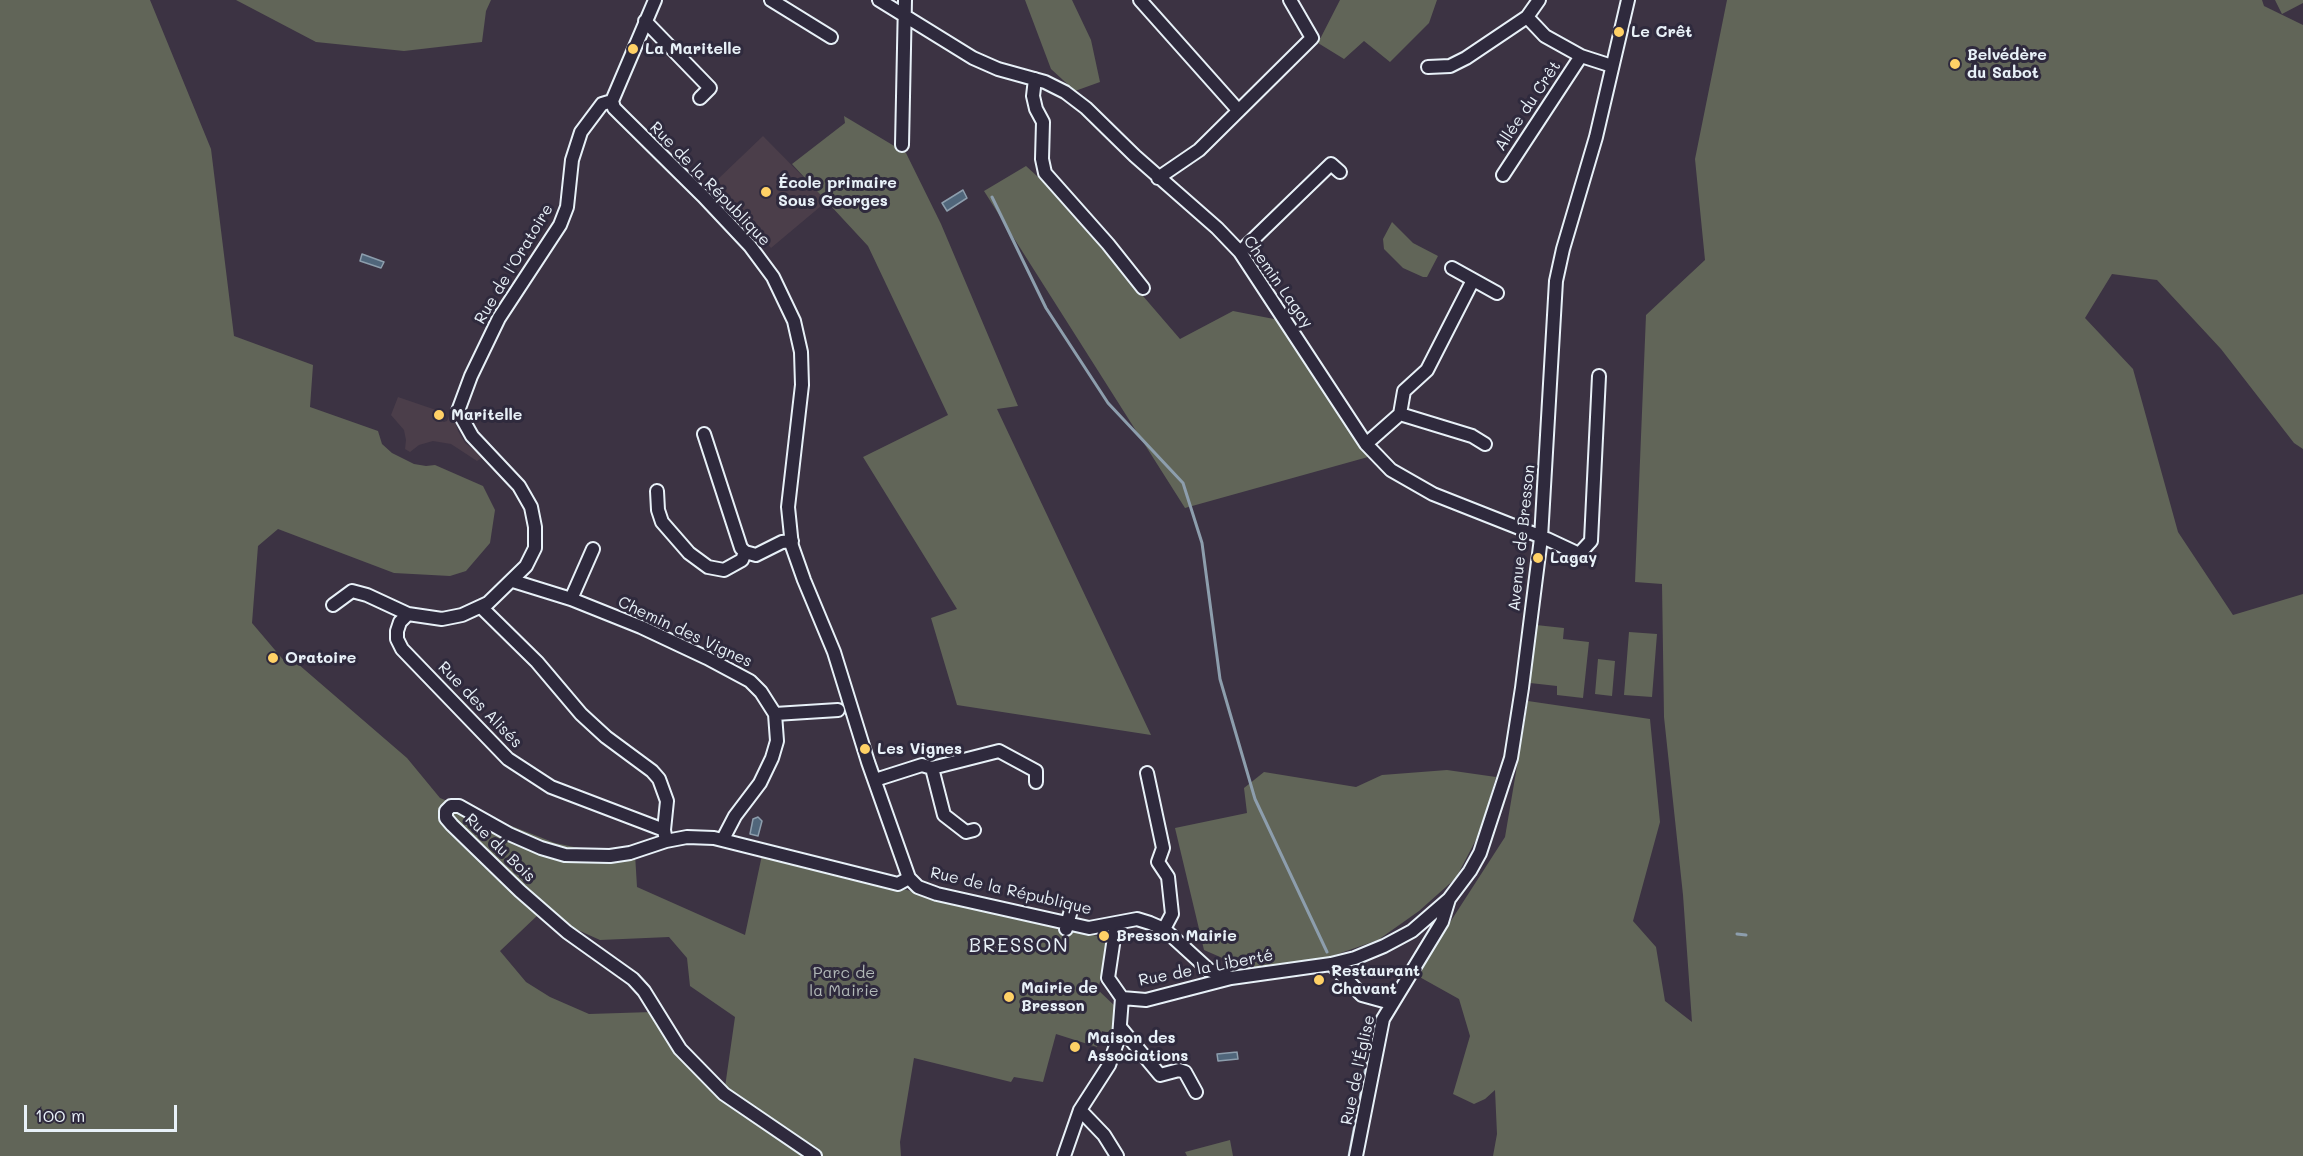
<!DOCTYPE html>
<meta charset="utf-8">
<style>
body{margin:0}
#map{position:relative;width:2303px;height:1156px;overflow:hidden;background:#3c3343;font-family:Mali,sans-serif}
canvas{display:block}
.scale{position:absolute;left:24px;top:1105px;width:153px;height:27px;box-sizing:border-box;border:3px solid #e8f1f8;border-top:0;padding-left:8px;font-size:18px;line-height:21px;white-space:nowrap;color:#e8f1f8;-webkit-text-stroke:4px #2f2a3d;paint-order:stroke}
</style>
<div id="map">
<canvas width="2303" height="1156"></canvas>
<div class="scale">100 m</div>
</div>
<script>
const context = document.querySelector('canvas').getContext('2d');
context.lineJoin = 'round';
function paint(path, color) {
  context.fillStyle = color;
  context.fill(path, 'evenodd');
}
function shape(rows) {
  const path = new Path2D();
  for (const r of rows) {
    path.moveTo(r[0], r[1]);
    for (let i = 2; i < r.length; i += 2) path.lineTo(r[i], r[i + 1]);
  }
  return path;
}
function strokePath(path, color, width, dash) {
  context.strokeStyle = color;
  context.lineWidth = width;
  context.lineCap = dash ? 'butt' : 'round';
  context.setLineDash(dash || []);
  context.stroke(path);
}
function drawText(font, color, halo, rows, align = 'center') {
  context.font = font + ' Mali,sans-serif';
  context.lineWidth = 6;
  context.setLineDash([]);
  context.textBaseline = 'middle';
  context.strokeStyle = halo;
  context.fillStyle = color;
  for (const [text, x, y, turn = 0] of rows) {
    context.save();
    context.translate(x, y);
    context.rotate((+turn || 0) * Math.PI / 180);
    context.textAlign = isNaN(turn) ? turn : align;
    if (halo) context.strokeText(text, 0, 0);
    context.fillText(text, 0, 0);
    context.restore();
  }
}
const built = shape([
 [763,136,827,201,771,248,745,217,739,221,714,194,721,185,717,180],
 [398,397,436,410,435,419,444,422,447,421,451,411,458,431,465,443,483,457,477,461,451,444,433,441,419,445,410,452,405,449,406,440,404,430,391,415]
]);
const green = shape([
 [0,0,150,0,211,149,234,336,313,365,310,407,378,431,382,444,392,453,414,464,426,466,435,465,483,486,495,510,490,543,466,571,450,576,394,573,278,529,258,546,252,623,286,663,298,664,407,758,440,798,555,843,593,851,635,854,637,887,745,935,762,855,1110,939,1098,990,1116,1007,1116,1020,1110,1033,1102,1031,1097,1047,1056,1034,1043,1082,1014,1077,1011,1082,914,1058,900,1142,901,1156,822,1156,820,1154,819,1156,0,1156],
 [540,913,600,940,669,937,687,958,690,986,735,1017,725,1087,652,1012,589,1014,550,997,526,982,500,951],
 [236,0,491,0,486,11,482,42,404,51,316,42],
 [1025,0,1072,0,1091,40,1100,82,1075,91,1051,69],
 [1340,0,1437,0,1429,23,1390,62,1364,41,1344,59,1318,43],
 [1727,0,2262,0,2264,6,2303,25,2303,449,2294,443,2221,349,2157,280,2112,274,2085,318,2133,369,2178,532,2233,615,2303,594,2303,1156,1493,1156,1497,1134,1495,1090,1485,1099,1474,1104,1453,1094,1470,1036,1459,999,1416,975,1505,837,1528,701,1650,719,1660,822,1633,921,1656,947,1665,1001,1692,1022,1683,895,1664,717,1662,584,1635,582,1646,315,1705,260,1695,159],
 [2275,0,2303,0,2303,3,2282,14],
 [844,116,906,153,941,224,1018,406,997,409,1151,735,957,705,931,618,957,609,863,457,948,415,868,246,792,164,845,123],
 [1026,166,1050,188,1180,339,1233,311,1279,320,1368,457,1185,508,984,191],
 [1392,222,1413,243,1438,256,1427,277,1423,277,1403,268,1384,249,1383,239],
 [1536,625,1564,628,1563,639,1589,642,1583,698,1557,695,1557,686,1530,683],
 [1629,632,1657,634,1652,697,1624,695],
 [1598,659,1615,661,1612,696,1595,694],
 [1447,770,1496,777,1480,832,1456,878,1419,911,1378,940,1315,962,1257,973,1204,950,1175,828,1247,813,1244,788,1264,772,1356,787,1382,775],
 [1230,1140,1233,1156,1187,1156,1185,1152]
]);
const water = shape([
 [963,190,967,198,947,211,942,203,963,190],
 [362,254,384,262,381,268,360,261,362,254],
 [758,817,762,821,758,836,750,834,753,819,758,817],
 [1237,1052,1238,1059,1218,1061,1217,1054,1237,1052]
]);
const stream = shape([
 [992,197,1046,308,1108,403,1183,483,1202,543,1220,679,1255,799,1327,952],
 [1737,934,1746,935],
 [1349,1156,1367,1061]
]);
const minor = shape([
 [655,0,612,101,614,108,622,116,703,196,750,246,773,277,794,321,801,352,802,385,788,507,792,546,804,580,834,652,868,762,909,878,918,887,937,894,1089,928,1137,919,1150,923,1164,929,1209,970,1231,978],
 [771,0,831,37],
 [879,0,973,58,998,69,1045,82,1065,92,1086,108,1135,156,1217,228,1240,252,1366,444,1391,470,1433,494,1547,539,1579,554,1591,541,1599,376],
 [1140,0,1238,110],
 [1527,17,1539,0],
 [645,21,710,88,700,98],
 [1428,67,1450,66,1466,58,1527,17,1545,36,1581,56,1612,66],
 [1035,79,1033,96,1036,109,1043,122,1042,159,1045,173,1108,244,1143,288],
 [902,145,905,0],
 [1503,175,1581,56],
 [1158,178,1199,150,1312,38,1290,0],
 [1240,252,1331,164,1340,172],
 [1452,268,1497,293],
 [1400,414,1472,436,1485,444],
 [704,434,741,548,745,552,756,555,782,542,792,541],
 [1366,444,1400,414,1404,391,1427,370,1473,280],
 [657,491,658,510,662,522,689,553,708,567,724,570,742,560,745,552],
 [513,581,571,599,641,627,707,658,750,681,761,692,775,714,777,741,772,758,760,783,735,816,723,839],
 [571,599,593,549],
 [333,605,352,591,367,595,408,614,442,619,462,615,488,603,526,566,535,548,535,527,531,507,519,486,472,436,458,411,471,376,499,318,560,225,567,207,572,160,581,132,602,104,612,101],
 [481,607,537,662,581,714,606,737,652,771,659,779,667,801,664,830],
 [408,614,400,622,397,631,397,639,402,649,508,759,551,787,664,830,666,841],
 [775,714,838,710],
 [932,768,944,815,966,832,974,830],
 [1147,773,1163,848,1158,862,1168,877,1172,914,1164,929],
 [875,780,922,765,932,768,999,751,1036,771,1036,782],
 [1066,929,1071,910],
 [1331,964,1362,995,1391,1003],
 [1122,998,1146,1000,1231,978,1331,964,1355,958,1384,946,1412,931,1449,899,1470,871,1480,853,1511,758,1522,688,1541,538,1556,281,1563,249,1596,137,1628,0],
 [1120,1027,1160,1075,1179,1070,1185,1072,1196,1092],
 [1080,1110,1104,1135,1117,1156],
 [815,1156,724,1094,680,1049,644,991,633,979,567,932,520,891,452,825,446,818,446,811,451,806,459,806,509,834,541,848,565,855,610,856,630,853,666,841,687,837,714,838,898,884,909,878],
 [1064,1156,1080,1110,1109,1065,1119,1037,1122,998,1108,978,1116,924],
 [1356,1156,1383,1019,1442,922,1449,899]
]);
const markers = [
 [1619,32,6,"#ffd166"],
 [633,49,6,"#ffd166"],
 [1955,64,6,"#ffd166"],
 [766,192,6,"#ffd166"],
 [439,415,6,"#ffd166"],
 [1538,558,6,"#ffd166"],
 [273,658,6,"#ffd166"],
 [865,749,6,"#ffd166"],
 [1104,936,6,"#ffd166"],
 [1319,980,6,"#ffd166"],
 [1009,997,6,"#ffd166"],
 [1075,1047,6,"#ffd166"]
];
const poiNames = [
 ["Le Crêt",1631,32],
 ["La Maritelle",645,49],
 ["Belvédère",1967,55],
 ["du Sabot",1967,73],
 ["École primaire",778,183],
 ["Sous Georges",778,201],
 ["Maritelle",451,415],
 ["Lagay",1550,558],
 ["Oratoire",285,658],
 ["Les Vignes",877,749],
 ["Bresson Mairie",1116,936],
 ["Restaurant",1331,971],
 ["Chavant",1331,989],
 ["Mairie de",1021,988],
 ["Bresson",1021,1006],
 ["Maison des",1087,1038],
 ["Associations",1087,1056]
];
const streetNames = [
 ["Allée du Crêt",1528,106,-56],
 ["Rue de la République",710,184,46],
 ["Rue de l'Oratoire",514,264,-59],
 ["Chemin Lagay",1278,282,55],
 ["Avenue de Bresson",1522,538,-84],
 ["Chemin des Vignes",685,632,25],
 ["Rue des Alisés",480,705,46],
 ["Rue du Bois",500,848,44],
 ["Rue de la République",1011,891,13],
 ["Rue de la Liberté",1206,968,-11],
 ["Rue de l'Église",1358,1070,-78]
];
const parkNames = [
 ["Parc de",844,973],
 ["la Mairie",844,991]
];
const quarterNames = [
 ["BRESSON",1019,946]
];
paint(built, '#4b3e4a');
paint(green, '#616558');
paint(water, '#50667b');
strokePath(water, '#8d9ead', 1.5);
strokePath(stream, '#8d9ead', 3);
strokePath(minor, '#e8f1f8', 16);
strokePath(minor, '#2f2a3d', 12);
for (const [x, y, r, color] of markers) {
  const dot = new Path2D();
  dot.arc(x, y, r, 0, 2 * Math.PI);
  context.fillStyle = color;
  context.fill(dot);
  strokePath(dot, '#2f2a3d', 2);
}
drawText('bold 16px', '#e8f1f8', '#2f2a3d', poiNames, 'left');
drawText('16px', '#e8f1f8', '#2f2a3d', streetNames);
drawText('16px', '#b2b9b8', '#2f2a3d', parkNames);
context.letterSpacing = '1.5px';
drawText('20px', '#e8f1f8', '#2f2a3d', quarterNames);
context.letterSpacing = '0px';
</script>
